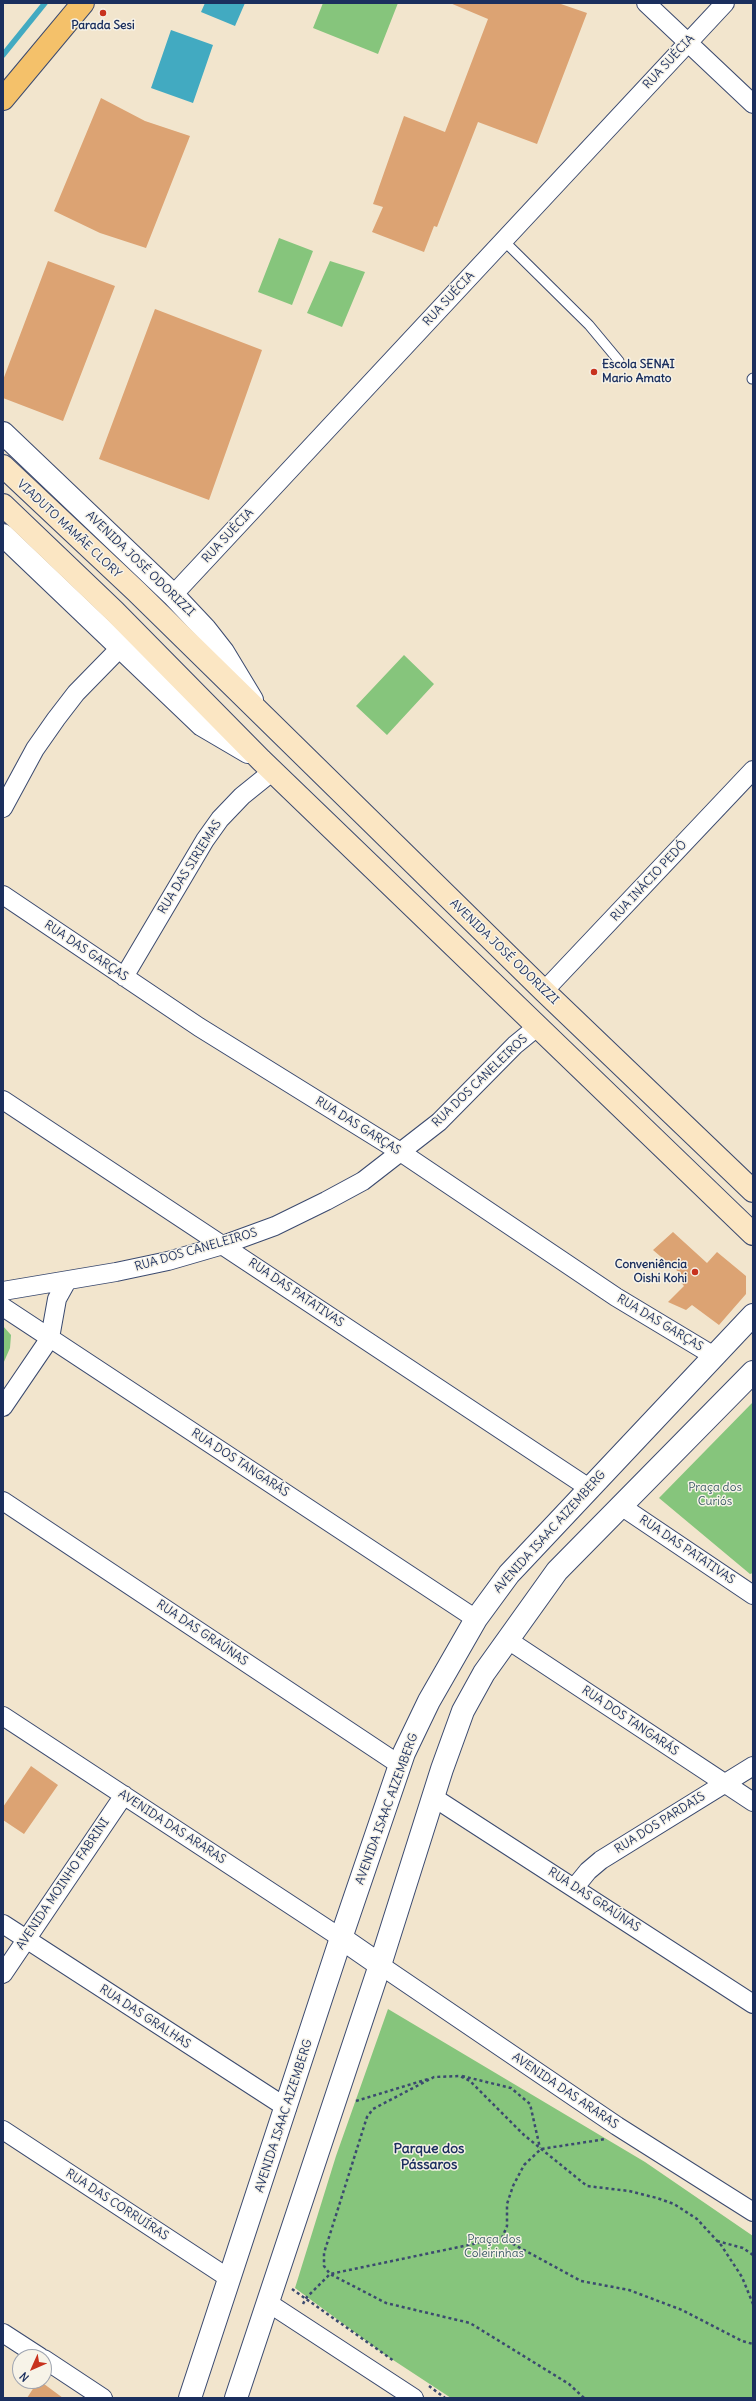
<!DOCTYPE html>
<meta charset="utf-8">
<style>
body{margin:0}
#map{position:relative;width:756px;height:2401px;overflow:hidden;background:#f2e5cd;font-family:Delius,sans-serif}
canvas{display:block}
.frame{position:absolute;inset:0;border:4px solid #1b2f5e;pointer-events:none}
.north{position:absolute;left:12px;top:2349px;width:40px;height:40px;box-sizing:border-box;background:#f7f3e8;border:1px solid #9fa5b1;border-radius:50%;rotate:225deg;font-size:11px;font-weight:700;line-height:16px;text-align:center;color:#1b2f5e}
.north::after{content:'';display:block;margin:auto;width:14px;height:18px;background:#c8321e;clip-path:polygon(50% 0,100% 100%,50% 72%,0 100%)}
</style>
<div id="map">
<canvas width="756" height="2401"></canvas>
<div class="frame"></div>
<div class="north">N</div>
</div>
<script>
const context = document.querySelector('canvas').getContext('2d');
context.lineJoin = 'round';
function paint(path, color) {
  context.fillStyle = color;
  context.fill(path, 'evenodd');
}
function shape(rows) {
  const path = new Path2D();
  for (const r of rows) {
    path.moveTo(r[0], r[1]);
    for (let i = 2; i < r.length; i += 2) path.lineTo(r[i], r[i + 1]);
  }
  return path;
}
function strokePath(path, color, width, dash) {
  context.strokeStyle = color;
  context.lineWidth = width;
  context.lineCap = dash ? 'butt' : 'round';
  context.setLineDash(dash || []);
  context.stroke(path);
}
function drawText(font, color, halo, rows, align = 'center') {
  context.font = font + ' Delius,sans-serif';
  context.lineWidth = 3;
  context.setLineDash([]);
  context.textBaseline = 'middle';
  context.strokeStyle = halo;
  context.fillStyle = color;
  for (const [text, x, y, turn = 0] of rows) {
    context.save();
    context.translate(x, y);
    context.rotate((+turn || 0) * Math.PI / 180);
    context.textAlign = isNaN(turn) ? turn : align;
    if (halo) context.strokeText(text, 0, 0);
    context.fillText(text, 0, 0);
    context.restore();
  }
}
const green = shape([
 [323,3,398,3,378,54,313,28],
 [279,238,313,251,292,305,258,292],
 [330,261,365,272,342,327,307,313],
 [404,655,434,684,387,735,356,706],
 [3,1326,11,1335,10,1348,3,1364],
 [753,1402,753,1573,750,1574,659,1498],
 [388,2009,645,2162,753,2236,753,2398,451,2398,384,2354,295,2288,336,2156]
]);
const water = shape([
 [205,3,245,3,235,26,201,12],
 [171,30,213,45,193,103,151,88]
]);
const stream = shape([
 [3,55,45,3]
]);
const building = shape([
 [450,3,558,3,587,13,537,144,478,122,437,227,434,226,424,252,372,232,383,207,373,204,404,116,445,132,488,19],
 [101,98,145,121,190,136,146,248,100,233,54,211],
 [48,261,115,286,63,421,3,398,3,380],
 [155,309,262,350,209,500,99,459],
 [673,1232,707,1263,717,1252,746,1276,746,1294,719,1325,692,1305,686,1310,668,1302,684,1286,678,1279,681,1274,653,1250],
 [31,1766,58,1785,24,1834,3,1820,3,1807],
 [38,2381,40,2381,63,2398,27,2398]
]);
const path = shape([
 [462,2076,511,2088,530,2104,540,2148],
 [356,2101,428,2079],
 [502,2238,581,2281,629,2290,682,2310,742,2341,753,2344],
 [717,2241,743,2248,753,2255],
 [292,2289,394,2361],
 [303,2304,306,2298,330,2274,502,2238,507,2226,507,2204,513,2186,524,2165,541,2149,606,2139],
 [429,2386,445,2398],
 [584,2398,569,2384,470,2323,386,2303,330,2274,324,2266,324,2253,367,2117,373,2109,434,2077,460,2076,470,2081,524,2135,587,2186,629,2191,657,2198,674,2204,697,2219,721,2245,742,2277,753,2304]
]);
const service = shape([
 [503,240,589,325,619,361],
 [752,379,753,378]
]);
const minor = shape([
 [646,3,753,104],
 [173,595,725,3],
 [3,808,35,749,56,719,76,693,120,648],
 [3,895,199,1027,402,1153,616,1297,714,1356],
 [124,977,205,840,220,819,242,796,273,771],
 [544,991,753,770],
 [3,1100,589,1488],
 [3,1291,116,1272,168,1261,223,1245,275,1226,326,1201,363,1181,439,1122,515,1045,537,1027],
 [3,1307,476,1619],
 [3,1407,50,1338,57,1299,67,1281],
 [3,1501,400,1765],
 [621,1506,753,1595],
 [508,1640,753,1802],
 [3,1716,341,1938],
 [433,1797,753,2004],
 [575,1887,588,1871,601,1860,753,1766],
 [3,1924,287,2108],
 [380,1965,617,2126,753,2212],
 [3,1974,124,1795],
 [3,2130,230,2279],
 [267,2302,414,2398],
 [3,2333,40,2357],
 [44,2359,103,2398]
]);
const tertiary = shape([
 [3,433,173,595,205,629,223,652,252,700],
 [3,535,202,725,248,752],
 [341,1938,380,1965],
 [190,2398,341,1938,404,1753,429,1701,476,1619,509,1574,753,1315],
 [236,2398,380,1965,442,1769,463,1711,484,1673,557,1571,753,1372]
]);
const secondary = shape([
 [3,466,136,591,544,991,753,1191],
 [3,505,114,611,261,760,753,1234]
]);
const primary = shape([
 [3,99,83,3]
]);
const markers = [
 [103,13,4,"#c8321e"],
 [594,372,4,"#c8321e"],
 [695,1272,4,"#c8321e"]
];
const poiNames = [
 ["Parada Sesi",103,26],
 ["Escola SENAI",602,365,"left"],
 ["Mario Amato",602,379,"left"],
 ["Conveniência",687,1265,"right"],
 ["Oishi Kohi",687,1279,"right"]
];
const streetNames = [
 ["RUA SUÉCIA",669,62,-47],
 ["RUA SUÉCIA",449,299,-47],
 ["VIADUTO MAMÃE CLORY",69,529,43],
 ["RUA SUÉCIA",228,536,-47],
 ["AVENIDA JOSÉ ODORIZZI",140,564,44],
 ["RUA DAS SIRIEMAS",190,867,-58],
 ["RUA INÁCIO PEDÓ",649,881,-47],
 ["RUA DAS GARÇAS",86,951,34],
 ["AVENIDA JOSÉ ODORIZZI",504,952,44],
 ["RUA DOS CANELEIROS",480,1081,-44],
 ["RUA DAS GARÇAS",358,1126,32],
 ["RUA DOS CANELEIROS",196,1250,-16],
 ["RUA DAS PATATIVAS",296,1293,34],
 ["RUA DAS GARÇAS",660,1323,31],
 ["RUA DOS TANGARÁS",240,1463,33],
 ["AVENIDA ISAAC AIZEMBERG",550,1532,-48],
 ["RUA DAS PATATIVAS",687,1550,34],
 ["RUA DAS GRAÚNAS",202,1633,34],
 ["RUA DOS TANGARÁS",630,1721,34],
 ["AVENIDA ISAAC AIZEMBERG",387,1809,-70],
 ["RUA DOS PARDAIS",660,1823,-32],
 ["AVENIDA DAS ARARAS",172,1827,33],
 ["AVENIDA MOINHO FABRINI",63,1884,-56],
 ["RUA DAS GRAÚNAS",594,1900,33],
 ["RUA DAS GRALHAS",145,2017,33],
 ["AVENIDA DAS ARARAS",565,2091,34],
 ["AVENIDA ISAAC AIZEMBERG",284,2116,-72],
 ["RUA DAS CORRUÍRAS",117,2205,33]
];
const parkNames = [
 ["Praça dos",715,1488],
 ["Curiós",715,1502],
 ["Praça dos",494,2240],
 ["Coleirinhas",494,2254]
];
const quarterNames = [
 ["Parque dos",429,2149],
 ["Pássaros",429,2165]
];
paint(green, '#86c57c');
paint(water, '#42aac1');
strokePath(stream, '#42aac1', 5.5);
paint(building, '#dca373');
strokePath(service, '#3b4a6f', 11);
strokePath(minor, '#3b4a6f', 20);
strokePath(tertiary, '#3b4a6f', 24);
strokePath(secondary, '#3b4a6f', 24);
strokePath(primary, '#3b4a6f', 24);
strokePath(path, '#3b4a6f', 2.5, [3, 3]);
strokePath(service, '#fff', 9);
strokePath(minor, '#fff', 18);
strokePath(tertiary, '#fff', 22);
strokePath(secondary, '#fbe6c3', 22);
strokePath(primary, '#f4c16a', 22);
for (const [x, y, r, color] of markers) {
  const dot = new Path2D();
  dot.arc(x, y, r, 0, 2 * Math.PI);
  context.fillStyle = color;
  context.fill(dot);
  strokePath(dot, '#f7f3e8', 1.5);
}
drawText('bold 12px', '#1b2f5e', '#f7f3e8', poiNames);
drawText('12px', '#1b2f5e', '#f7f3e8', streetNames);
drawText('12px', '#3b5c67', '#f7f3e8', parkNames);
drawText('bold 14px', '#1b2f5e', '#f7f3e8', quarterNames);
</script>
